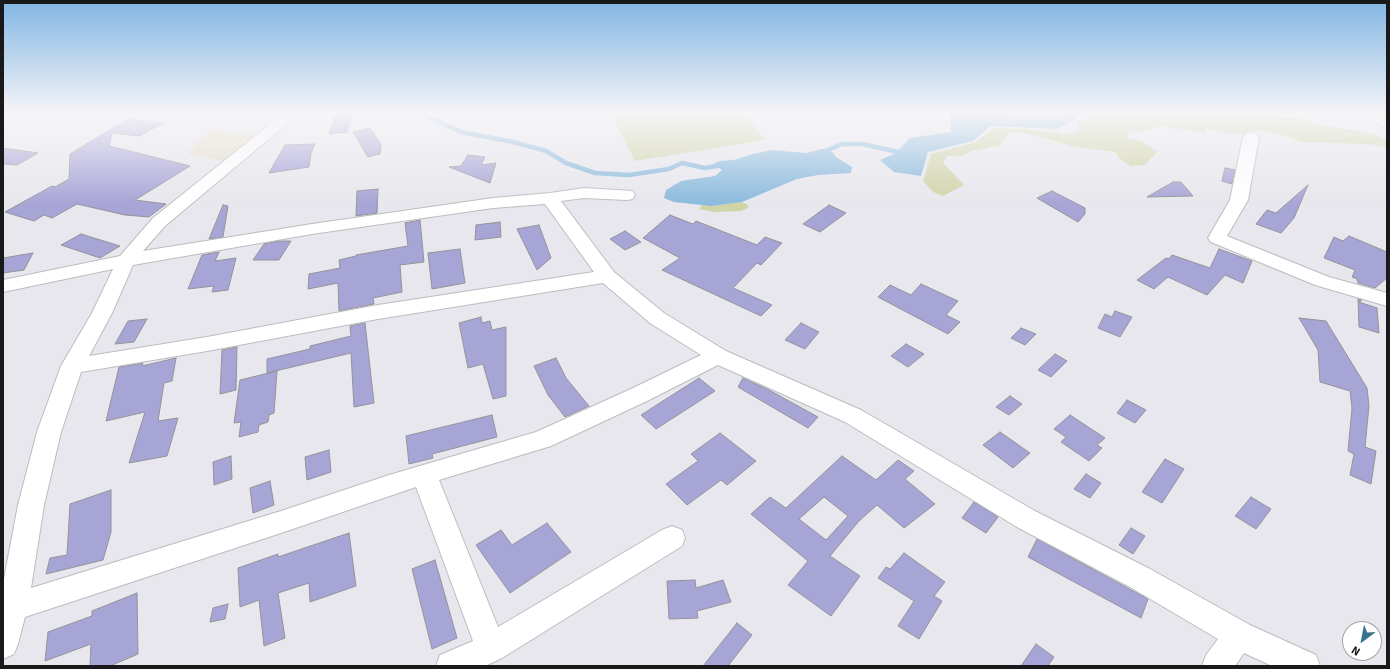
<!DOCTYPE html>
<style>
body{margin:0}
#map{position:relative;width:1390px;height:669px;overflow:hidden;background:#e8e7ed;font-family:Signika,sans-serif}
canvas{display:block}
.frame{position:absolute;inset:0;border:4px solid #19191b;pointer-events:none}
.north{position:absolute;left:1342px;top:621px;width:40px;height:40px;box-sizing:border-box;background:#fff;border:1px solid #a3a3a4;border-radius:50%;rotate:212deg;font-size:11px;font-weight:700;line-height:16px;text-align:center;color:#19191b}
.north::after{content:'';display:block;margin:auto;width:14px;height:18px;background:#36748a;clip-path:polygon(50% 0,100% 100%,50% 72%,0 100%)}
</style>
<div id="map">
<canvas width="1390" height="669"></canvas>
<div class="frame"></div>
<div class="north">N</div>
</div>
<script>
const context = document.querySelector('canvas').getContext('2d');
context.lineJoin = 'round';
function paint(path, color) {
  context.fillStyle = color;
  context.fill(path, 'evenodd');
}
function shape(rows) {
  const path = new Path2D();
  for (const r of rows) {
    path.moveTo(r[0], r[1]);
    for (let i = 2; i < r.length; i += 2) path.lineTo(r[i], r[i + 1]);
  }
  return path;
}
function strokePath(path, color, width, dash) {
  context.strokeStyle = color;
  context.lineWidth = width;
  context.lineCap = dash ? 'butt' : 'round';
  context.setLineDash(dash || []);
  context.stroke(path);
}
const education = shape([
 [211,129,258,136,224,161,187,154]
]);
const green = shape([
 [610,112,743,112,765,140,635,161],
 [1015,112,1087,112,1042,118],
 [1116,112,1230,112,1285,118,1299,118,1316,124,1365,132,1387,139,1387,147,1367,144,1302,142,1286,136,1259,130,1237,135,1206,128,1205,133,1159,126,1140,132,1129,131,1128,138,1142,141,1157,152,1145,165,1131,166,1120,159,1115,152,1076,147,1028,134,1009,132,1000,145,971,151,963,156,947,156,943,163,964,185,943,196,933,192,923,181,931,154,976,142,994,128,1025,129,1054,133,1073,134,1078,130,1077,122,1087,118],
 [742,202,748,205,748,208,741,211,715,212,699,209,702,205,711,206]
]);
const water = shape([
 [956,112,983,112,1042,118,1087,112,1058,129,991,126,973,141,928,152,921,176,894,172,880,160,896,153,910,138,951,132,950,114],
 [821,149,827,149,832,152,836,157,852,167,851,173,818,175,797,179,742,202,711,206,674,202,664,198,666,190,681,181,715,176,722,170,713,164,719,161,734,160,753,154,772,150,807,153]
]);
const stream = shape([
 [418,112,461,132,513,142,546,151,566,163,595,173,629,175,669,169,682,163,705,168,723,165],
 [821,153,842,144,862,144,903,153]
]);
const building = shape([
 [337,112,354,112,347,132,329,134,337,112],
 [128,119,164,123,139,136,112,133,109,146,190,166,135,200,166,204,149,217,125,215,77,204,52,218,44,215,34,221,5,212,52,186,55,187,69,179,70,154,128,119],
 [370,128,381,145,380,154,368,157,353,132,370,128],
 [315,144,311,153,309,167,269,173,285,145,315,144],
 [3,148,38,153,17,165,3,164,3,148],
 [468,155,485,157,481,165,496,163,490,183,449,167,461,166,468,155],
 [1225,168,1235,170,1232,184,1222,181,1225,168],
 [1173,182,1181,182,1193,196,1147,197,1173,182],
 [1308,185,1294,218,1281,233,1256,224,1267,210,1276,213,1308,185],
 [378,189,377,213,356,216,357,191,378,189],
 [1052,191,1085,208,1085,214,1078,222,1037,198,1052,191],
 [223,205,228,206,223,237,209,239,223,205],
 [829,205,846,213,820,232,803,224,829,205],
 [670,215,693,224,696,221,757,245,765,237,782,243,761,265,757,263,733,288,772,305,761,316,662,270,680,258,643,238,670,215],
 [420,220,424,262,400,265,402,292,373,298,374,304,339,311,338,283,308,289,309,274,340,268,339,260,356,256,356,255,408,246,405,223,420,220],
 [500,222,501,237,475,240,476,225,500,222],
 [539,225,551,258,537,270,517,229,539,225],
 [625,231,641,242,625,250,610,239,625,231],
 [81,234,120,246,100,258,61,245,81,234],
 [1349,236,1387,252,1387,278,1375,288,1358,283,1357,279,1352,277,1355,270,1324,258,1334,237,1343,241,1349,236],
 [279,241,291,241,279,260,253,260,264,244,279,241],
 [460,249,465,283,432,289,428,253,460,249],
 [1219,249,1252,261,1243,283,1225,275,1207,295,1168,277,1154,289,1137,280,1166,258,1169,259,1172,255,1210,268,1219,249],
 [219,252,215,261,236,258,228,290,212,292,214,286,188,289,202,255,219,252],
 [33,253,24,270,3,273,3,258,33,253],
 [921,284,958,301,946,315,960,322,948,334,878,297,890,285,911,295,921,284],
 [1358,299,1362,300,1359,302,1377,308,1379,333,1359,327,1358,299],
 [1115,311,1132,317,1120,337,1098,328,1105,314,1112,317,1115,311],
 [481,317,482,323,490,321,492,330,506,327,506,396,493,399,483,364,468,368,459,323,481,317],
 [1299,318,1326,321,1367,388,1369,406,1365,447,1376,451,1371,484,1350,475,1354,454,1348,451,1352,408,1350,391,1320,382,1318,350,1299,318],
 [147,319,134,342,115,344,128,321,147,319],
 [365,323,374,403,354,407,351,353,267,373,267,359,310,349,310,346,351,336,350,326,365,323],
 [801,323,819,332,805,349,785,340,801,323],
 [1021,328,1036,334,1025,345,1011,338,1021,328],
 [906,344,924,354,908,367,891,356,906,344],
 [237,347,236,390,220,394,222,350,237,347],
 [1055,354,1067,361,1051,377,1038,370,1055,354],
 [176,358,172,381,164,383,158,421,178,418,167,456,129,463,145,412,106,421,119,367,143,363,142,366,176,358],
 [556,358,566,378,589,406,565,417,548,395,534,366,556,358],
 [277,371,274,413,269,415,268,422,259,425,258,432,239,437,241,422,234,423,240,380,277,371],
 [699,378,715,391,656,429,641,415,699,378],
 [743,378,769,390,818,417,808,428,738,387,743,378],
 [1010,396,1022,404,1009,415,996,407,1010,396],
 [1127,400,1146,410,1135,423,1117,413,1127,400],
 [492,415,497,437,432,454,433,458,409,464,406,436,492,415],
 [1070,415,1105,438,1097,445,1102,448,1089,461,1061,442,1066,437,1054,429,1070,415],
 [1000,432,1030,453,1013,468,983,445,1000,432],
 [720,433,756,461,727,485,721,480,687,505,666,484,698,461,691,454,720,433],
 [329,450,331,472,307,480,305,457,329,450],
 [231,456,232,479,214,485,213,462,231,456],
 [842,456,876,480,898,460,914,471,905,479,935,504,904,528,877,505,859,521,830,556,860,576,831,616,788,585,808,561,751,514,770,497,786,508,842,456],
 [824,497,848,516,826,540,799,519,824,497],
 [1165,459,1184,469,1162,503,1142,492,1165,459],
 [1086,474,1101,483,1090,498,1074,489,1086,474],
 [270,481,274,505,253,513,250,488,270,481],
 [111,490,111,532,103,560,46,574,50,558,67,555,70,504,111,490],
 [1251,497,1271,509,1256,529,1235,516,1251,497],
 [974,502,998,517,986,533,962,518,974,502],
 [547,523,571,552,510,593,476,545,501,530,512,545,547,523],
 [1131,528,1145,536,1133,554,1119,545,1131,528],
 [349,533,356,586,310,602,309,583,278,593,285,638,264,646,259,600,240,607,238,568,278,554,278,557,349,533],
 [1037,539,1148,599,1141,618,1028,557,1037,539],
 [904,553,945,582,934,596,942,601,919,639,898,626,914,601,878,578,886,567,890,569,904,553],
 [435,560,457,638,432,649,412,569,435,560],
 [695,580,696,588,723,580,731,602,697,611,698,618,669,619,667,581,695,580],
 [137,593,138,654,110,666,90,666,91,644,45,661,48,632,92,616,92,611,137,593],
 [228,604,225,619,210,622,213,608,228,604],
 [737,623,752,635,728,666,703,666,737,623],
 [1036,644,1054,657,1048,666,1021,666,1036,644]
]);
const minor = shape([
 [285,112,301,112,165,226,143,251,312,224,493,198,550,193,584,188,633,191,635,195,633,199,627,200,584,198,561,201,614,272,664,313,726,351,861,410,1035,511,1150,569,1250,625,1316,655,1320,666,1272,666,1244,653,1235,666,1202,666,1206,655,1218,639,1130,587,1017,527,845,422,718,365,647,401,551,446,439,480,498,627,662,530,672,526,682,530,685,538,682,546,502,658,485,666,436,666,440,655,473,641,416,487,281,533,25,617,18,644,14,654,3,659,3,584,18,505,37,432,61,366,92,313,113,269,3,292,3,280,120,256,153,218,285,112],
 [545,204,594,272,378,305,207,337,89,356,112,313,133,265,312,234,493,208,545,204],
 [603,283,650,323,701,355,631,389,536,432,389,475,281,511,31,588,44,505,61,432,81,372,207,351,378,319,603,283],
 [1348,112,1376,113,1387,118,1387,128,1366,119,1350,115,1348,112],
 [1251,132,1256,134,1259,137,1248,200,1227,236,1329,277,1387,293,1387,306,1315,285,1211,242,1208,238,1230,200,1243,137,1246,134,1251,132]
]);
paint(education, '#e6ddc8');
paint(green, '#d0d4a7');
paint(water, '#8abadd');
strokePath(stream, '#8abadd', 4.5);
paint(building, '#a7a4d6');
strokePath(building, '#939399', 1);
strokePath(minor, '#bcbcc1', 2);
paint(minor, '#fff');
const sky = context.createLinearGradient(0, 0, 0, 205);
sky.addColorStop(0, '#82b6e4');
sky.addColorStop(0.55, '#f5f4f7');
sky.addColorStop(1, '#f5f4f700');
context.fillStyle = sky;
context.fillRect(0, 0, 1390, 205);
</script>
